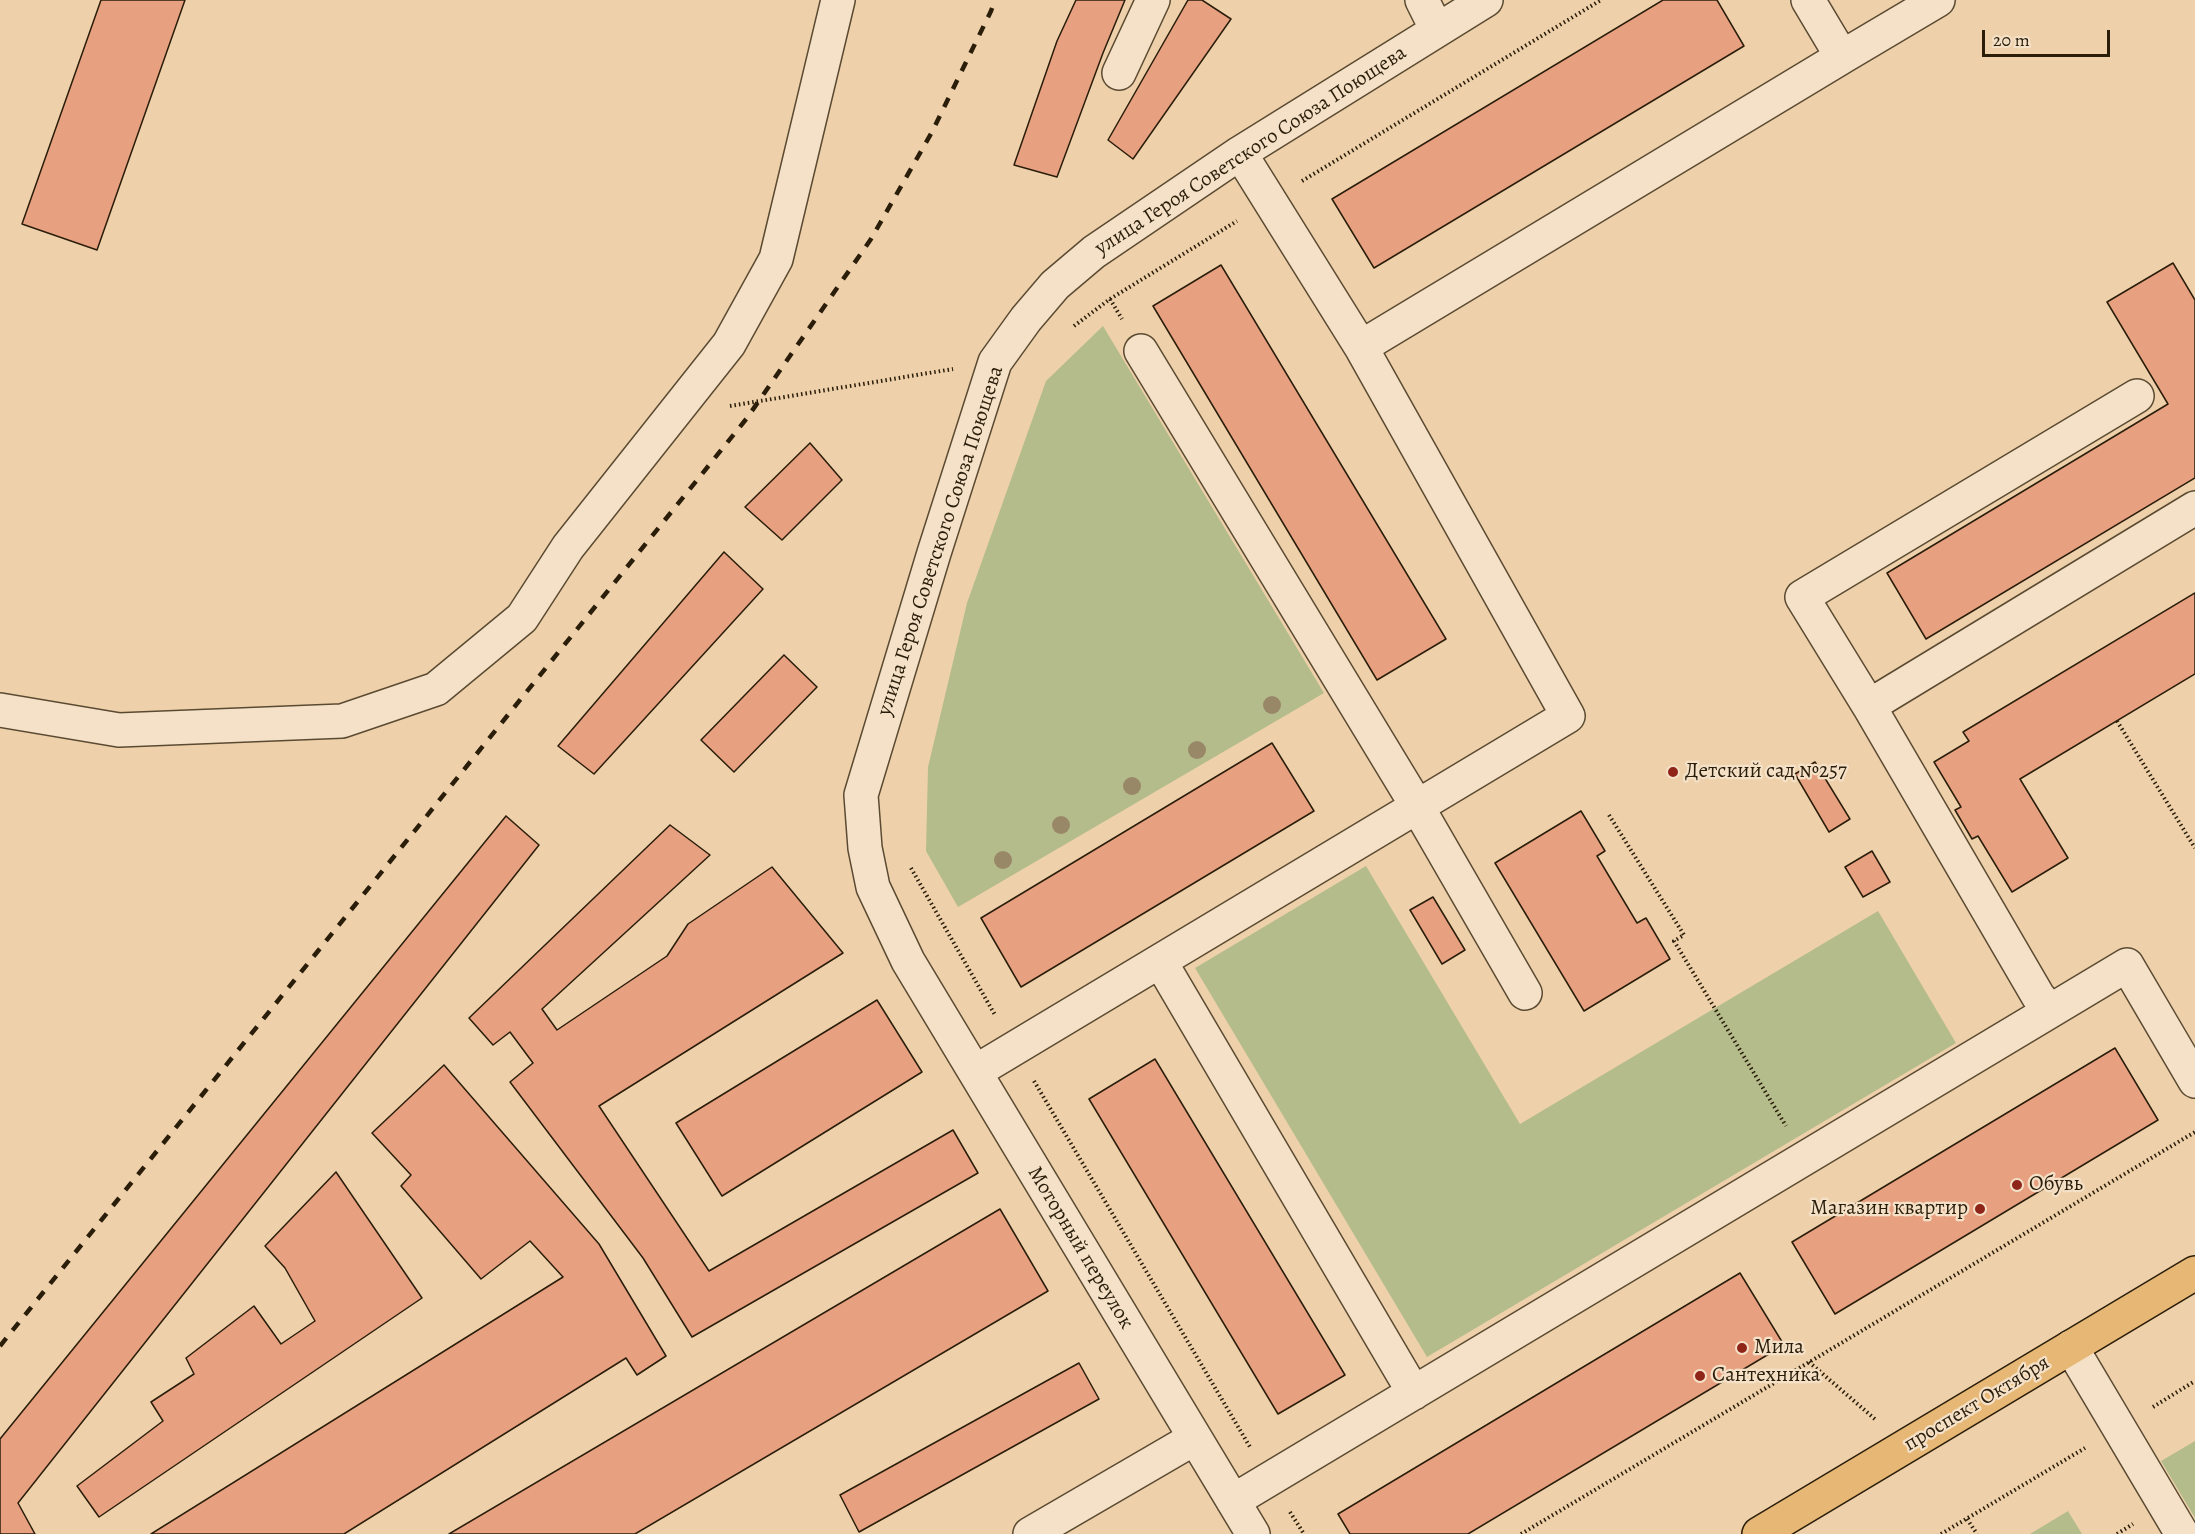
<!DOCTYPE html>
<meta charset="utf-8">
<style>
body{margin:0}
#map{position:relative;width:2195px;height:1534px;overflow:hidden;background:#eed1aa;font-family:Alegreya,serif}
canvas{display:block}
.scale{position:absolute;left:1982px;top:30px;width:128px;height:27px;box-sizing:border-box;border:3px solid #2a1d0a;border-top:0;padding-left:8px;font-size:18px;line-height:21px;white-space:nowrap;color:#2a1d0a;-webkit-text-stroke:4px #f4e1c8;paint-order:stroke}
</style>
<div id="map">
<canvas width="2195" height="1534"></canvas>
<div class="scale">20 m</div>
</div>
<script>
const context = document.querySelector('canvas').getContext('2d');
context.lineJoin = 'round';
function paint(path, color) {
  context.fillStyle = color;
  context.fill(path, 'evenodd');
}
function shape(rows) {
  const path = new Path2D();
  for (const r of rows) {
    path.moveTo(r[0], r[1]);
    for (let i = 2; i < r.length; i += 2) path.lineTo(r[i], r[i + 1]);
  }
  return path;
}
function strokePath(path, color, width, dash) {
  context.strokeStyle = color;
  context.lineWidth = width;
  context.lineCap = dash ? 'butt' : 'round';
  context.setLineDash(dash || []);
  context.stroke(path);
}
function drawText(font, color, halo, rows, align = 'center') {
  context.font = font + ' Alegreya,serif';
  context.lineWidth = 4.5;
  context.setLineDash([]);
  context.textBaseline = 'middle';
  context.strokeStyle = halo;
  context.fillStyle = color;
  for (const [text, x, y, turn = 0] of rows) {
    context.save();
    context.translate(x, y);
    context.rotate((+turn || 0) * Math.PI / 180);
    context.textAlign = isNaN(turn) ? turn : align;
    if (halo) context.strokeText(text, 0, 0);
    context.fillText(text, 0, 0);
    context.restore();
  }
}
const green = shape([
 [1103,326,1324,693,958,907,926,851,928,767,967,603,1046,381],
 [1366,866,1520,1124,1878,911,1956,1043,1427,1357,1195,968],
 [2195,1441,2195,1518,2161,1461],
 [2068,1511,2082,1534,2030,1534]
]);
const building = shape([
 [101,0,185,0,97,250,22,224,101,0],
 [1076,0,1125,0,1103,53,1057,177,1014,165,1057,41,1076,0],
 [1188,0,1202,0,1231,19,1133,159,1108,140,1188,0],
 [1663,0,1717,0,1744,46,1374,268,1332,199,1663,0],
 [2173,263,2195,300,2195,478,1926,639,1887,573,2168,404,2107,302,2173,263],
 [1221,265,1446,639,1377,680,1153,306,1221,265],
 [810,443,842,480,782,540,745,507,810,443],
 [724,552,763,589,594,774,558,746,724,552],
 [2195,593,2195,674,2020,779,2068,858,2012,892,1978,836,1972,839,1955,810,1961,807,1934,762,1969,741,1963,732,2195,593],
 [784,655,817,687,734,772,701,740,784,655],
 [1272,743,1314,811,1021,987,981,918,1272,743],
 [1815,762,1850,819,1829,832,1795,774,1815,762],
 [1581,811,1605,851,1597,856,1637,923,1646,918,1670,959,1584,1011,1495,863,1581,811],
 [506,816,539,845,18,1503,35,1534,0,1534,0,1439,506,816],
 [670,825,710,855,542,1009,557,1030,667,956,688,924,772,867,843,953,599,1106,709,1271,953,1130,978,1173,692,1337,643,1258,510,1082,533,1063,510,1032,493,1045,469,1018,670,825],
 [1872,851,1890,882,1863,897,1845,867,1872,851],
 [1433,897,1465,950,1442,964,1410,910,1433,897],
 [877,1000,922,1072,722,1196,676,1123,877,1000],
 [2115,1048,2158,1120,1835,1314,1792,1242,2115,1048],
 [1155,1059,1345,1375,1278,1414,1089,1099,1155,1059],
 [444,1065,599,1244,666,1356,637,1375,626,1358,344,1534,151,1534,563,1277,530,1241,481,1279,401,1186,411,1175,372,1133,444,1065],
 [336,1172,422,1298,99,1517,77,1486,163,1421,151,1402,194,1374,186,1358,254,1306,281,1344,315,1321,285,1268,265,1246,336,1172],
 [1000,1209,1048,1291,635,1534,449,1534,1000,1209],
 [1740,1273,1784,1345,1468,1534,1350,1534,1338,1514,1740,1273],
 [1079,1363,1099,1399,859,1532,840,1495,1079,1363]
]);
const path = shape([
 [1302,181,1601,0],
 [1110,299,1122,319],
 [1074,326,1110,299,1237,221],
 [730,406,953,369],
 [2117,721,2195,848],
 [1609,815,1684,935,1674,941,1786,1126],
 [911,868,995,1015],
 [1034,1081,1250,1447],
 [1809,1362,1876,1420],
 [2153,1407,2195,1381],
 [1290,1512,1304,1534],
 [1967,1519,1977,1534],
 [1521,1534,2195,1132],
 [1941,1534,2085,1448],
 [2117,1534,2133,1524]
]);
const minor = shape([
 [1422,0,1437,30],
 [1808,0,1842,57,1938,0],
 [1119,73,1153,0],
 [1361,347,1842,57],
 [1141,351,1417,806,1525,993],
 [2137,396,1802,597,1869,706,2195,508],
 [1869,706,2038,996,2050,1011],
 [0,710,119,730,342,721,436,689,522,618,568,547,729,344,776,259,838,0],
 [1160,961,1414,1393],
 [975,1072,1568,716,1361,347,1240,153],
 [2071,1347,2182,1534],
 [1233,1501,2127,965,2195,1081],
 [1030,1534,1195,1438],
 [1253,1534,908,961,873,887,865,848,861,795,934,553,995,362,1026,319,1055,285,1094,252,1240,153,1486,0]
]);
const major = shape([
 [1759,1534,2195,1273]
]);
const rail = shape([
 [0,1346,747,418,871,239,932,132,991,11,995,0]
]);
const trees = [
 [1272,705],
 [1197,750],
 [1132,786],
 [1061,825],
 [1003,860]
];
const markers = [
 [1673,772,6,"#8f2418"],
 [2017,1185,6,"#8f2418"],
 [1980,1209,6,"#8f2418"],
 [1742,1348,6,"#8f2418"],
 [1700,1376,6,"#8f2418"]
];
const streetNames = [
 ["улица Героя Советского Союза Поющева",1251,151,-33],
 ["улица Героя Советского Союза Поющева",941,541,-72],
 ["Моторный переулок",1080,1248,59],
 ["проспект Октября",1977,1404,-31]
];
const poiNames = [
 ["Детский сад №257",1685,772],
 ["Обувь",2029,1185],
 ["Магазин квартир",1968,1209,"right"],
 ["Мила",1754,1348],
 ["Сантехника",1712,1376]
];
paint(green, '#b5bc8b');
paint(building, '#e7a180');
strokePath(building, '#2a1d0a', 1.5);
strokePath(minor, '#5b4a32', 36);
strokePath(major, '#2a1d0a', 36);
strokePath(path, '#2a1d0a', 4, [1.5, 3]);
strokePath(minor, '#f4e1c8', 33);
strokePath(major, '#e7b875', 33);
strokePath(rail, '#2a1d0a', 4.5, [10, 10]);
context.fillStyle = '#998867';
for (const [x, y] of trees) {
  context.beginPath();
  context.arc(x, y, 9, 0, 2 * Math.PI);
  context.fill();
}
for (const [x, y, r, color] of markers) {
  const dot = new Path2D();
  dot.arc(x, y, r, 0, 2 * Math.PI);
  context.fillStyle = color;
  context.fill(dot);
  strokePath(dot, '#f4e1c8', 2);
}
drawText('21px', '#2a1d0a', '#f4e1c8', streetNames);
drawText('21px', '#2a1d0a', '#f4e1c8', poiNames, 'left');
</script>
